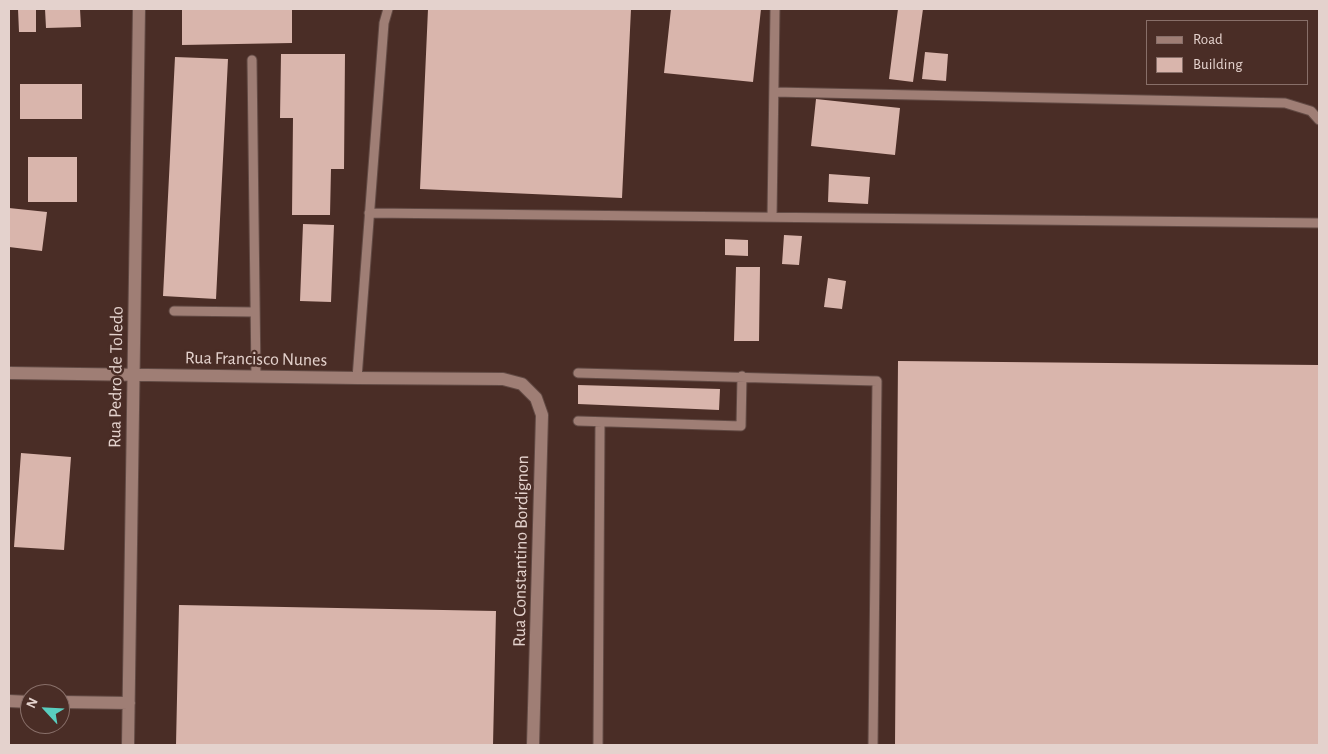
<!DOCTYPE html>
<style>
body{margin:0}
#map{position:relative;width:1328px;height:754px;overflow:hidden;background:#4a2d26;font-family:"Alegreya Sans",sans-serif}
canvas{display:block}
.frame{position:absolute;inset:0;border:10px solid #e4d2cd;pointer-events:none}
.legend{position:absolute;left:1146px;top:20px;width:162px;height:65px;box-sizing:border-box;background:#4a2d26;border:1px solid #886f69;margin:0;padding:6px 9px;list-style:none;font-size:15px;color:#e4d2cd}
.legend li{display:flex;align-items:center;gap:10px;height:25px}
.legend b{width:25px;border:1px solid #886f69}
.north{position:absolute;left:20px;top:684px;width:50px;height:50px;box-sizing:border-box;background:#4a2d26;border:1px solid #886f69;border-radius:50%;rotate:295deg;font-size:14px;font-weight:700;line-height:20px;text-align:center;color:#e4d2cd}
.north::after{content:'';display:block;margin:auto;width:18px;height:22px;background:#59cebf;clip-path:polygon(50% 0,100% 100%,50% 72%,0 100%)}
</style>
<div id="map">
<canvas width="1328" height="754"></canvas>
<div class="frame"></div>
<ul class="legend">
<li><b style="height:6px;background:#9f7e75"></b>Road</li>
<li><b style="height:14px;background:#d9b5ac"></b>Building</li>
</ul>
<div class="north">N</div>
</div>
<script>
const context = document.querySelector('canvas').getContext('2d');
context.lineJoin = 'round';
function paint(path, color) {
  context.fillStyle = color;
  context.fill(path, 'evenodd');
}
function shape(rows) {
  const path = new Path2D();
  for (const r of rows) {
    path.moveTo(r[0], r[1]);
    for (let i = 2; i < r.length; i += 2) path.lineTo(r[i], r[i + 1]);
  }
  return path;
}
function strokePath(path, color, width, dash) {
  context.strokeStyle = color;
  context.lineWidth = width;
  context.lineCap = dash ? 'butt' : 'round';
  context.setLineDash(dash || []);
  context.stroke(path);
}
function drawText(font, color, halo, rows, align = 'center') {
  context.font = font + ' "Alegreya Sans",sans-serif';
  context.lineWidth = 5;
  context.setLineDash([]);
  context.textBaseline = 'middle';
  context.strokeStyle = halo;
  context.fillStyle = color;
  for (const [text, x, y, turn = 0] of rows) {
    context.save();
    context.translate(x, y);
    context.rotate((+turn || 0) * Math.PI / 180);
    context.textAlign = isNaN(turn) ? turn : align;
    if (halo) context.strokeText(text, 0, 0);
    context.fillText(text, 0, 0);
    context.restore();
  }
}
const building = shape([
 [18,9,36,9,36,32,19,32],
 [45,9,80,9,81,27,46,28],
 [182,9,292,9,292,43,182,45],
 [428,9,631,9,622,198,420,189],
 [671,9,761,9,753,82,664,73],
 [898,9,923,9,913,82,889,79],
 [925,52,948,54,946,81,922,79],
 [281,54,345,54,344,169,331,169,330,215,292,215,293,118,280,118],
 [175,57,228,59,216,299,163,296],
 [20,84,82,84,82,119,20,119],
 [816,99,900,108,895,155,811,146],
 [28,157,77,157,77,202,28,202],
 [829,174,870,177,868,204,828,202],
 [9,208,47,212,42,251,9,247],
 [303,224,334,225,331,302,300,301],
 [784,235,802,236,799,265,782,264],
 [725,239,748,240,748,256,725,255],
 [736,267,760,267,759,341,734,341],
 [828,278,846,281,842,309,824,307],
 [898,361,1319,365,1319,745,895,745],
 [578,385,720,389,719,410,578,404],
 [21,453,71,457,64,550,14,547],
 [179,605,496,611,493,745,176,745]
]);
const lane = shape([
 [252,60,256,377],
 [774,92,1285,103,1311,111,1319,120],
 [369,213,1319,223],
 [772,217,775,9],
 [174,311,254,312],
 [578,373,877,381,873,745],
 [357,378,384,23,388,9],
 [578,421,741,426,742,376],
 [598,745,600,422]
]);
const street = shape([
 [9,373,357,378,503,379,522,384,536,398,542,415,533,745],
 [9,701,30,702],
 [60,702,129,703],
 [128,745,139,9]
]);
const streetNames = [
 ["Rua Francisco Nunes",256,359,1],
 ["Rua Pedro de Toledo",116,377,-89],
 ["Rua Constantino Bordignon",521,551,-89]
];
paint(building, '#d9b5ac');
strokePath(lane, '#624a44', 11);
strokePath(street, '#624a44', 14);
strokePath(lane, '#9f7e75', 9);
strokePath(street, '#9f7e75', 12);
drawText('18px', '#e4d2cd', '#4a2d26', streetNames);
</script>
